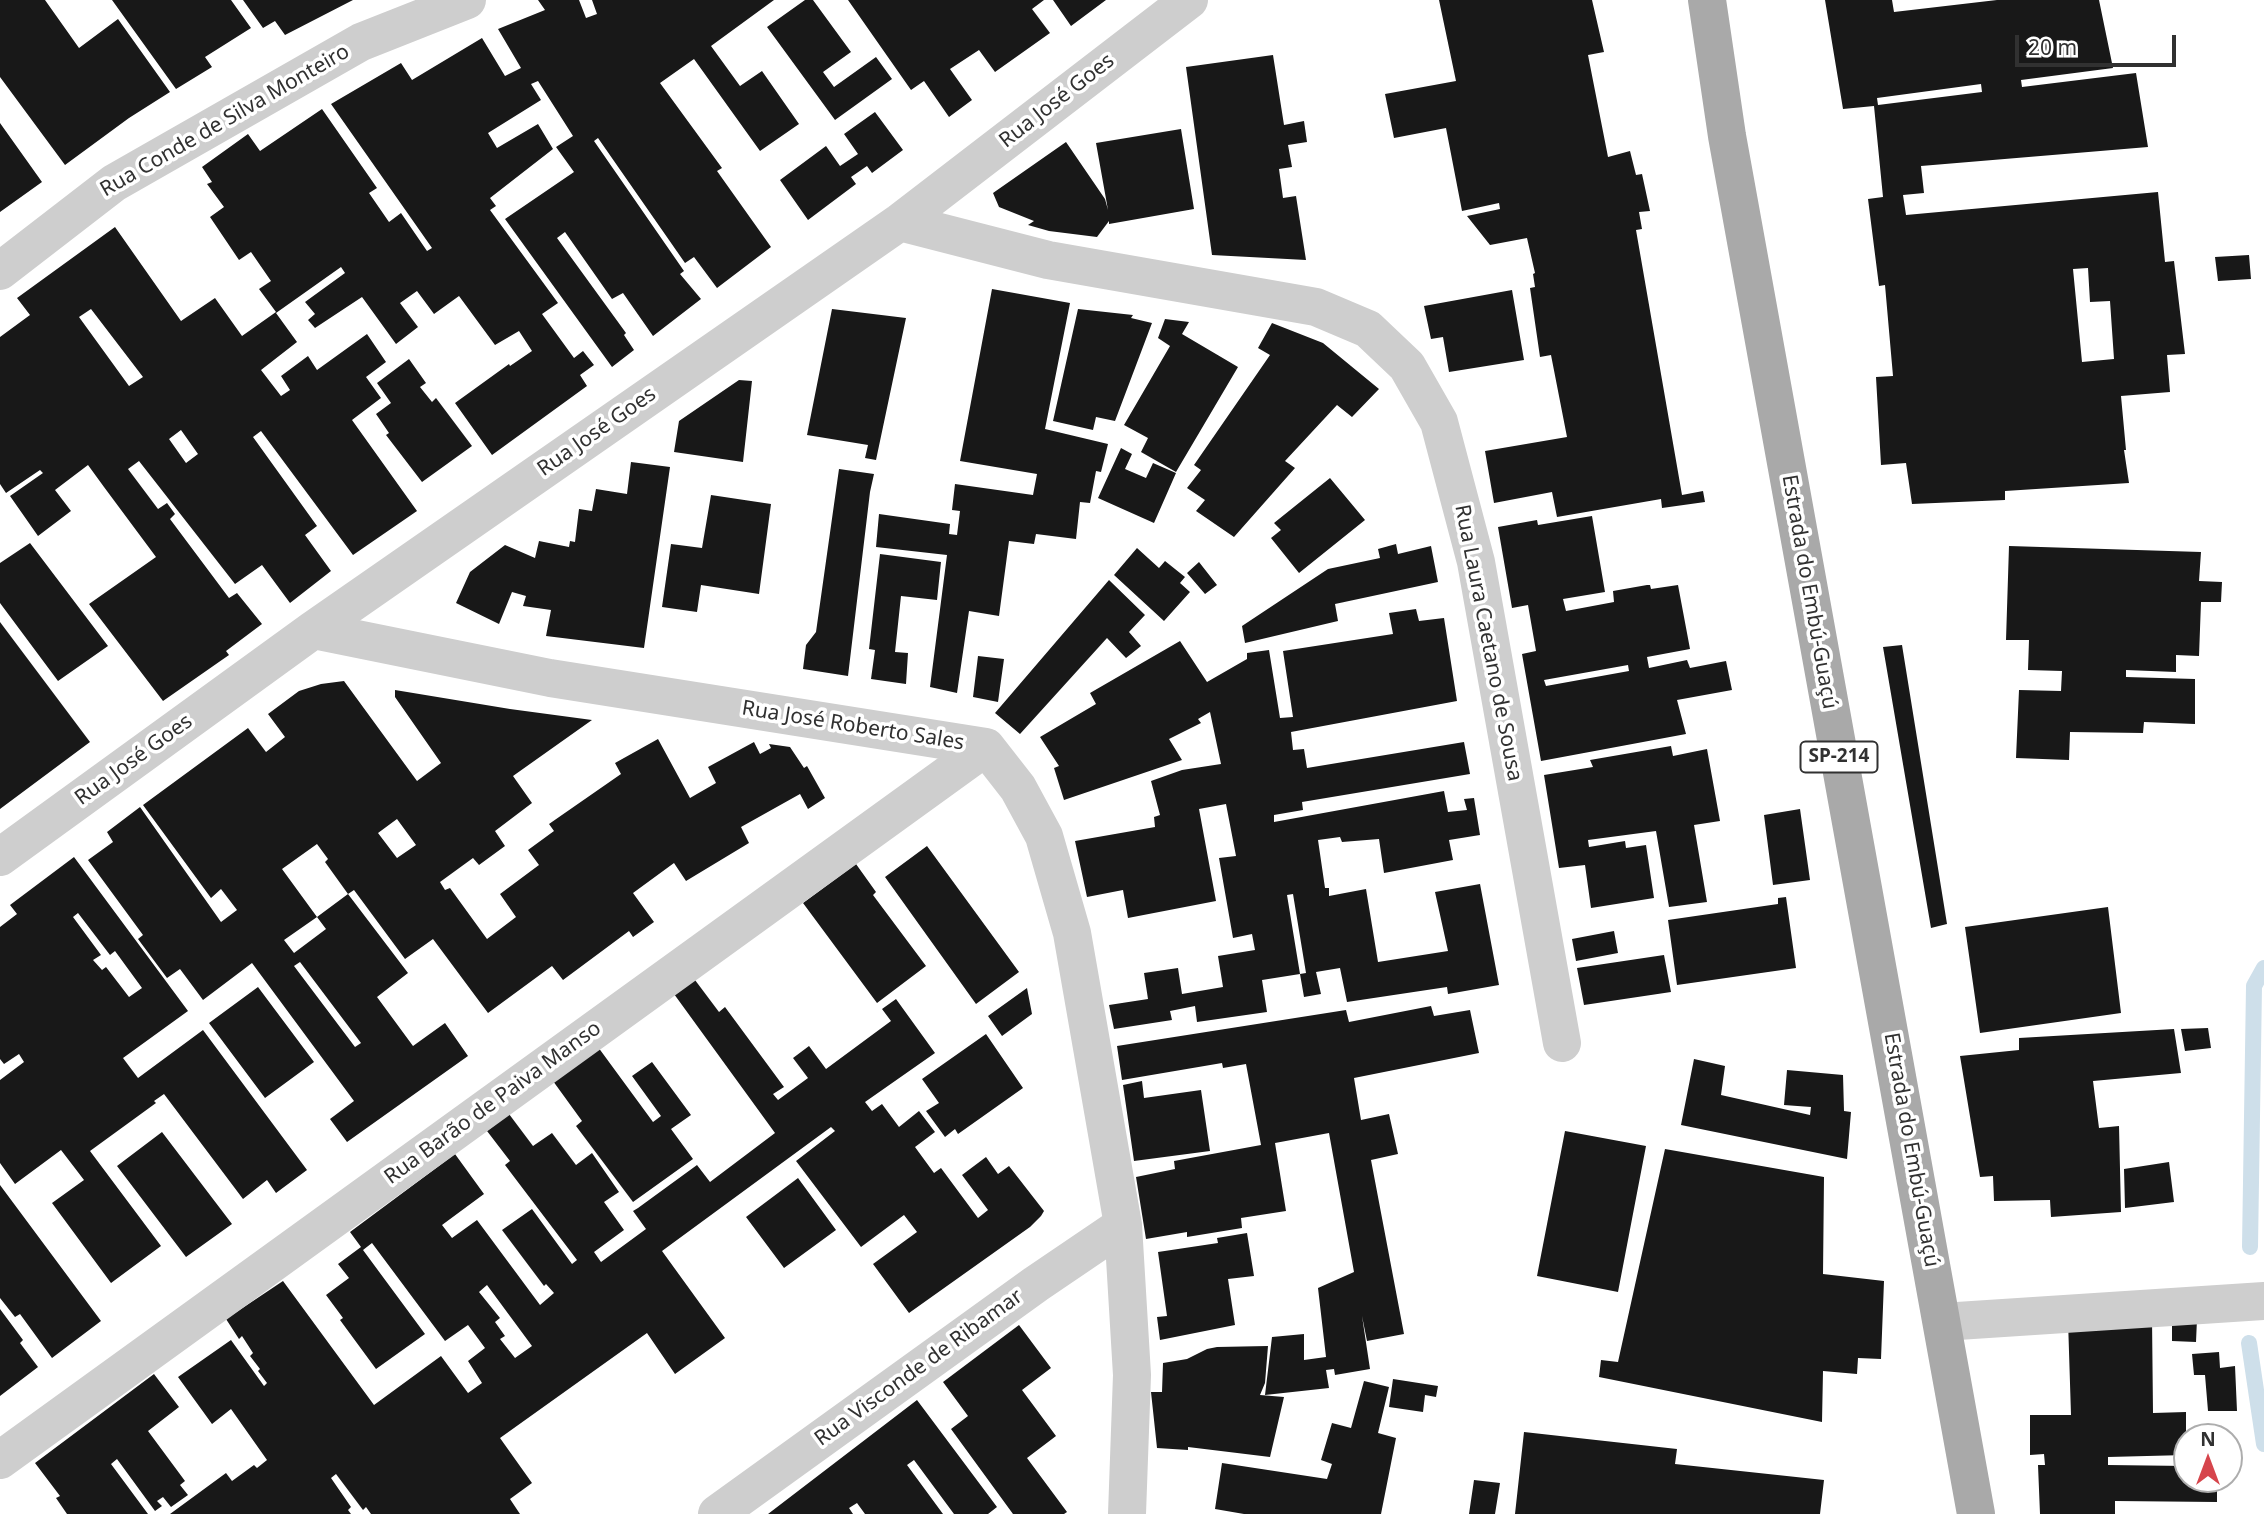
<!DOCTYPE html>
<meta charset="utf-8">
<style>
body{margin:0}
#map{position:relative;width:2264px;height:1514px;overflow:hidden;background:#fff;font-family:"Noto Sans",sans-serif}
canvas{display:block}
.north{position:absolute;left:2173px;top:1423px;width:70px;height:70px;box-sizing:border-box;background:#fff;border:2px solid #adadad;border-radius:50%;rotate:0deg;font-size:19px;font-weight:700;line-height:28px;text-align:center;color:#313131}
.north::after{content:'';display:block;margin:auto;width:24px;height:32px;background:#d6454c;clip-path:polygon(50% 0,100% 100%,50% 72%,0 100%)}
.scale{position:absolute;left:2015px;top:35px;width:161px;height:32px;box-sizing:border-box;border:4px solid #313131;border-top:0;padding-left:9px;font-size:21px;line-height:24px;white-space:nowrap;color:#313131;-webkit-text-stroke:5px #fff;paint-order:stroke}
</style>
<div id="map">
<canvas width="2264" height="1514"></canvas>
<div class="north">N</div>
<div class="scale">20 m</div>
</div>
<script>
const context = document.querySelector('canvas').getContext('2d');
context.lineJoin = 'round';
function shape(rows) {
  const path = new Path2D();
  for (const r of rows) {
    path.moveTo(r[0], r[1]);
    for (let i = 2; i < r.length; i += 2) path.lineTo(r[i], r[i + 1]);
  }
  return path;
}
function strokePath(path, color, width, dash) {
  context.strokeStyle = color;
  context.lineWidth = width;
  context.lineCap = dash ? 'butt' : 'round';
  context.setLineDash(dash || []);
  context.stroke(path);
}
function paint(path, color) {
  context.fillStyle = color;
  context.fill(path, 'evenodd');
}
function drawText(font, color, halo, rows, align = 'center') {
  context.font = font + ' "Noto Sans",sans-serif';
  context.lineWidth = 7;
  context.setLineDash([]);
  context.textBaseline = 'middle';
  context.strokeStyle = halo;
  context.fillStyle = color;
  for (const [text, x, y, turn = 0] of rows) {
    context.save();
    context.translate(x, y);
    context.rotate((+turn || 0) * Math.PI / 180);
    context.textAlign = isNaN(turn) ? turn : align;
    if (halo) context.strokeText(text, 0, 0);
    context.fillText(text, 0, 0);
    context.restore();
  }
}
const stream = shape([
 [2250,1247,2254,986,2264,968],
 [2249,1343,2264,1444]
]);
const building = shape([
 [0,0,45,0,79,48,118,19,170,92,129,118,65,165,0,77],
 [112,0,231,0,251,28,205,57,212,67,176,89],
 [243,0,353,0,285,35,275,21,263,28],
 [538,0,579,0,586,18,597,14,592,0,774,0,711,46,740,86,762,71,799,124,760,151,694,59,660,83,722,168,717,171,771,247,717,288,694,257,685,263,598,138,594,141,684,271,680,274,701,299,653,336,623,293,612,299,565,232,557,238,626,333,624,335,634,350,612,367,505,219,574,172,556,147,573,136,538,81,531,84,541,100,488,133,497,148,538,124,553,149,490,198,496,206,490,210,558,303,542,314,574,358,583,351,594,365,580,375,587,386,492,455,455,403,509,364,510,366,532,351,519,331,495,345,459,296,434,314,417,291,400,303,418,327,396,344,362,297,315,328,308,320,315,314,305,302,345,273,341,267,276,313,297,342,261,370,281,396,290,390,281,376,308,356,317,370,367,334,386,362,366,377,381,398,352,420,417,511,353,555,261,431,253,437,317,526,305,535,331,571,290,603,262,565,235,584,139,461,128,469,158,509,167,503,175,514,170,519,229,598,237,593,262,624,226,651,229,655,163,701,89,604,156,557,104,487,88,465,55,490,71,511,38,536,10,496,43,473,40,470,6,493,0,484,0,337,30,315,17,298,115,227,181,321,215,298,242,336,276,312,259,289,271,281,251,252,239,260,210,217,224,207,207,184,212,182,202,167,248,134,260,151,322,109,377,188,369,193,389,222,401,213,427,251,432,248,331,104,401,63,412,80,482,38,505,76,521,68,498,29,545,10],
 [91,309,143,377,129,386,79,317],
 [181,430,198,454,186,463,169,439],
 [805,0,813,0,851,52,823,72,834,87,876,57,892,79,835,120,767,27],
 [848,0,1044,0,1032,9,1050,33,995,72,979,50,950,69,972,100,949,117,924,81,911,90],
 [1053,0,1106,0,1071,26],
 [1439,0,1592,0,1604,52,1588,55,1608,157,1630,151,1636,175,1642,174,1650,211,1639,212,1642,229,1636,230,1682,495,1703,491,1705,502,1662,508,1661,499,1557,517,1552,492,1494,503,1485,451,1567,437,1551,355,1540,357,1530,288,1535,287,1533,274,1535,273,1527,238,1490,245,1467,216,1500,209,1499,203,1462,211,1446,128,1394,138,1385,94,1456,81],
 [1825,0,1892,0,1894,12,1997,0,2099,0,2113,68,2021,80,2022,87,2136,73,2148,147,1921,166,1924,193,1903,195,1906,215,2158,192,2165,262,2174,261,2185,354,2167,355,2170,392,2121,396,2126,450,2124,450,2129,483,2005,491,2005,500,1912,504,1906,463,1881,465,1876,377,1893,376,1885,285,1879,286,1868,199,1883,197,1874,106,1843,109],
 [1981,84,1982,92,1878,105,1877,98],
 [2088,268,2090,302,2110,301,2114,359,2082,362,2073,269],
 [1273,55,1284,125,1304,121,1307,142,1288,145,1292,167,1279,169,1283,198,1296,196,1306,260,1212,255,1186,67],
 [875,112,903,150,872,173,867,166,851,177,856,184,808,220,780,180,826,146,840,166,858,154,844,134],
 [0,123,42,182,0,212],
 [1181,129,1194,209,1109,224,1109,221,1097,237,1049,231,1028,225,1034,221,999,207,993,193,1066,142,1105,199,1108,210,1096,143],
 [2249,255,2251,279,2218,281,2215,257],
 [992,289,1070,303,1045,429,1108,444,1101,472,1096,471,1090,503,1080,502,1076,539,1036,534,1034,544,1009,541,999,616,969,611,957,693,930,687,947,555,876,547,879,514,950,524,949,534,957,535,960,511,952,510,955,484,1033,495,1037,474,960,461],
 [1512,290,1524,360,1449,372,1443,337,1431,339,1424,306],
 [832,309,906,318,876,460,865,458,868,445,807,435],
 [1078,309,1133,315,1131,318,1152,323,1115,421,1096,417,1093,430,1053,421],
 [1165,319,1189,322,1182,334,1238,367,1176,472,1141,452,1148,438,1124,425,1170,346,1158,338],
 [1272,323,1323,343,1379,389,1352,417,1337,405,1285,461,1295,468,1234,537,1196,511,1205,500,1187,488,1201,470,1194,465,1270,355,1258,348],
 [409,359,426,383,420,387,432,402,436,398,472,446,422,482,386,435,389,433,376,414,391,403,377,383],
 [739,380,752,381,743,462,674,452,679,421],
 [1121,448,1132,454,1125,469,1146,478,1153,463,1176,473,1154,523,1098,498],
 [631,462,670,467,644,648,546,636,551,610,523,606,526,596,512,592,499,624,456,603,470,572,505,545,535,558,539,541,569,547,570,541,575,542,579,509,592,511,596,489,627,494],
 [839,469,874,474,870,492,848,676,803,669,806,645,816,632],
 [1330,478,1365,520,1299,573,1271,538,1281,530,1274,523],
 [711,495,771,504,759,594,701,585,697,612,662,607,671,544,702,548],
 [1592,516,1605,592,1563,599,1566,611,1614,602,1613,591,1647,585,1650,585,1651,589,1678,585,1690,649,1647,657,1649,668,1687,660,1690,668,1726,661,1732,690,1677,700,1686,734,1541,761,1522,654,1536,651,1528,605,1512,608,1498,527,1537,520,1538,525],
 [1628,665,1629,671,1546,686,1544,680],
 [30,543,108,646,58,681,0,603,0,563],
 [1396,544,1398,554,1431,546,1438,582,1335,604,1338,621,1245,643,1242,626,1328,569,1380,558,1378,549],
 [2009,546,2201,552,2199,581,2222,582,2221,602,2201,602,2199,656,2176,655,2176,672,2126,670,2126,677,2195,679,2195,724,2144,722,2143,733,2070,732,2069,760,2016,758,2019,690,2061,691,2062,671,2028,670,2029,640,2006,640],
 [1137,548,1159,568,1165,561,1185,577,1180,583,1190,592,1164,621,1114,575],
 [880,554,941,562,937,600,901,596,895,652,908,653,906,684,871,679,875,650,869,649],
 [1199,562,1217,585,1205,594,1187,573],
 [1109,580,1145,615,1129,632,1141,646,1126,658,1107,638,1020,734,995,713],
 [1416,609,1419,621,1444,618,1457,701,1291,732,1293,750,1304,749,1307,768,1464,742,1470,774,1302,802,1303,810,1274,815,1274,822,1444,791,1448,812,1467,810,1464,799,1474,798,1480,835,1449,840,1453,860,1384,873,1379,839,1342,842,1340,837,1318,840,1325,888,1329,888,1329,896,1366,889,1378,962,1448,951,1435,892,1480,884,1499,985,1448,994,1447,987,1347,1002,1340,968,1316,972,1321,994,1304,997,1300,974,1306,973,1293,894,1287,895,1300,974,1262,980,1267,1012,1197,1022,1195,1006,1170,1011,1172,1020,1114,1029,1109,1005,1148,999,1144,973,1178,968,1182,994,1223,987,1218,956,1255,950,1252,934,1233,938,1219,858,1236,856,1226,804,1199,809,1216,901,1128,918,1123,890,1087,897,1075,841,1155,827,1154,817,1160,815,1151,781,1182,770,1221,764,1210,712,1198,719,1201,723,1169,739,1182,760,1064,800,1054,768,1059,766,1040,737,1096,704,1090,693,1180,641,1207,682,1247,659,1247,653,1269,650,1280,718,1293,717,1283,651,1393,634,1389,613],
 [0,622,90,742,0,809],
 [1902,645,1947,924,1931,928,1883,647],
 [978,656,1004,659,998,702,973,697],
 [344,681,417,781,441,763,395,697,395,690,510,709,592,720,513,776,532,803,495,831,505,846,479,865,473,858,440,882,445,890,450,888,487,939,516,917,500,894,539,865,528,850,554,831,549,824,621,774,615,763,658,739,690,798,716,783,708,767,754,742,760,754,771,748,769,744,790,747,804,768,807,766,825,798,808,809,800,794,741,827,749,843,686,881,674,863,633,893,654,922,633,937,629,931,563,980,552,966,488,1013,433,939,405,959,354,890,348,894,408,973,377,997,413,1046,445,1023,468,1056,347,1142,330,1119,354,1101,252,963,203,1000,180,969,167,978,138,939,143,935,88,860,113,842,107,832,140,807,221,922,237,910,221,889,211,898,143,805,248,728,266,752,285,737,268,714,299,691,321,684],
 [397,819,416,845,397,858,378,833],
 [317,844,328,859,325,862,348,894,317,917,282,869],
 [317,917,326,929,294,953,284,940],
 [300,962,361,1043,355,1047,294,966],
 [1671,746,1673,756,1707,749,1720,821,1694,825,1707,902,1669,907,1656,831,1588,840,1589,847,1625,841,1626,848,1646,845,1654,898,1591,908,1585,865,1559,868,1544,775,1593,767,1590,760],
 [1800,809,1810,880,1773,885,1764,815],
 [927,846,1019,972,976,1004,885,877],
 [74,857,188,1011,123,1058,138,1078,203,1030,307,1170,276,1193,267,1180,243,1199,164,1094,154,1101,156,1103,90,1151,161,1246,111,1283,52,1203,84,1180,61,1150,15,1184,0,1163,0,1080,24,1062,19,1054,4,1064,0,1059,0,927,17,914,10,905],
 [78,913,110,955,115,951,142,988,129,997,106,967,102,970,93,960,101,955,73,917],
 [856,864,876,892,873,895,926,966,877,1003,803,903],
 [1786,897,1796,968,1677,985,1668,920,1778,904,1778,898],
 [2108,907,2121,1013,1980,1033,1965,927],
 [1614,931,1618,953,1576,961,1572,939],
 [1664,955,1671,992,1584,1005,1577,968],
 [695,980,719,1012,725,1007,784,1087,773,1094,778,1100,808,1078,793,1058,809,1046,826,1069,891,1021,882,1009,896,999,935,1053,865,1102,872,1111,882,1104,899,1127,919,1111,935,1132,915,1147,934,1173,941,1168,978,1218,988,1210,962,1175,986,1157,998,1174,1009,1166,1044,1211,1041,1216,1030,1227,909,1313,873,1264,917,1232,904,1215,861,1247,796,1161,835,1131,831,1127,662,1251,725,1338,675,1374,647,1333,500,1438,532,1483,510,1499,520,1514,371,1514,366,1507,363,1510,336,1474,331,1478,351,1507,348,1510,351,1514,170,1514,226,1473,232,1481,254,1465,257,1468,267,1460,231,1409,212,1424,178,1377,231,1340,264,1386,267,1383,258,1371,260,1369,250,1356,253,1353,242,1336,239,1339,226,1319,283,1281,374,1405,441,1356,468,1393,482,1383,468,1361,485,1348,468,1325,445,1341,372,1243,363,1250,425,1334,376,1369,340,1320,343,1318,326,1295,349,1278,338,1264,361,1247,350,1232,455,1154,484,1194,442,1225,452,1238,477,1220,540,1305,554,1293,546,1284,544,1286,502,1230,532,1209,572,1264,577,1260,505,1165,510,1161,487,1131,509,1114,533,1146,552,1133,576,1165,592,1153,619,1192,604,1202,624,1230,594,1252,601,1262,646,1229,633,1211,638,1208,697,1165,710,1182,775,1133,674,994],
 [487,1285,532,1346,515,1358,500,1339,505,1336,495,1322,500,1318,479,1292],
 [258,987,314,1062,265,1098,209,1023],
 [1027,988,1032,1014,1002,1036,988,1016],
 [1431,1006,1434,1016,1470,1010,1479,1053,1354,1078,1361,1120,1389,1114,1398,1154,1371,1160,1404,1334,1367,1341,1362,1316,1370,1369,1335,1375,1334,1369,1326,1370,1329,1388,1265,1395,1272,1337,1304,1334,1304,1360,1326,1357,1318,1288,1354,1272,1329,1133,1275,1143,1286,1211,1241,1218,1242,1228,1187,1237,1187,1232,1146,1239,1136,1177,1175,1169,1174,1161,1261,1145,1246,1064,1223,1068,1222,1063,1122,1080,1117,1046,1346,1010,1349,1022],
 [2208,1028,2211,1048,2185,1051,2181,1029],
 [2174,1029,2181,1073,2093,1081,2099,1128,2119,1126,2121,1212,2051,1217,2050,1200,1994,1201,1993,1176,1980,1177,1960,1056,2019,1050,2019,1038],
 [986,1034,1023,1088,958,1134,955,1129,945,1137,926,1111,939,1103,922,1079],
 [598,1047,653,1122,661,1116,632,1076,652,1062,691,1115,671,1129,693,1159,633,1202,576,1126,582,1121,553,1081],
 [1694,1059,1725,1066,1721,1095,1810,1115,1811,1107,1784,1105,1787,1070,1843,1075,1844,1111,1851,1112,1847,1159,1681,1125],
 [1142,1081,1144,1098,1201,1090,1210,1151,1134,1161,1123,1085],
 [1565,1131,1646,1146,1618,1292,1537,1276],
 [162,1132,232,1224,186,1257,117,1166],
 [1665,1149,1824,1177,1823,1274,1884,1281,1881,1359,1858,1358,1857,1374,1823,1371,1822,1422,1599,1377,1601,1360,1618,1362],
 [2169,1162,2174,1202,2125,1208,2124,1169],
 [798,1178,836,1230,784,1268,746,1217],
 [0,1185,101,1321,52,1358,20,1314,15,1317,0,1298],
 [1247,1233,1254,1276,1228,1279,1235,1325,1160,1340,1157,1317,1167,1316,1158,1252,1218,1243,1217,1238],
 [0,1309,23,1340,20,1343,38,1367,0,1396],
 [2152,1318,2153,1413,2186,1412,2186,1455,2108,1457,2108,1465,2187,1466,2187,1479,2217,1479,2217,1502,2115,1501,2115,1514,2040,1514,2038,1465,2045,1465,2044,1454,2030,1455,2030,1415,2071,1415,2068,1320],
 [2172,1318,2197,1319,2196,1342,2172,1341],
 [1019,1325,1051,1368,1022,1390,1056,1436,1027,1458,1067,1512,1064,1514,1013,1514,951,1429,968,1416,943,1382],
 [1268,1346,1265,1383,1260,1395,1284,1397,1270,1457,1188,1447,1188,1450,1157,1448,1151,1392,1162,1392,1163,1363,1187,1359,1207,1349,1217,1347],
 [2219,1352,2220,1368,2235,1366,2237,1411,2208,1411,2205,1375,2194,1375,2192,1354],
 [154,1374,179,1407,148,1431,185,1481,180,1485,188,1495,171,1507,163,1497,157,1501,162,1506,155,1511,117,1459,111,1464,148,1514,67,1514,56,1498,60,1496,35,1463],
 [1393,1379,1438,1386,1436,1397,1425,1395,1423,1412,1389,1407],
 [1364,1381,1389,1387,1378,1433,1396,1438,1381,1514,1244,1514,1215,1509,1222,1463,1327,1479,1332,1464,1321,1460,1332,1423,1351,1428],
 [917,1400,997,1507,988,1514,954,1514,914,1460,907,1465,943,1514,865,1514,857,1503,849,1508,853,1514,768,1514],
 [1524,1432,1677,1449,1675,1464,1824,1480,1820,1514,1515,1514],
 [1474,1480,1500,1483,1495,1514,1469,1514]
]);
const minor = shape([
 [900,222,1048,260,1316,307,1368,329,1407,366,1439,422,1476,562,1562,1043],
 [0,271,114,183,361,42,467,0],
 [313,630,550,678,986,747,1018,788,1044,836,1072,933,1123,1225,1132,1375,1127,1514],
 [0,857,313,630,900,222,1189,0],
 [1942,1322,2264,1301],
 [0,1460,986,747],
 [717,1514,1036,1284,1123,1225]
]);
const primary = shape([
 [1707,0,1727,136,1976,1514]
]);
const shields = [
 [1839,757,77]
];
const shieldNames = [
 ["SP-214",1839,757]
];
const streetNames = [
 ["Rua José Goes",1057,101,-38],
 ["Rua Conde de Silva Monteiro",225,121,-30],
 ["Rua José Goes",597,432,-35],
 ["Estrada do Embú-Guaçú",1809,592,80],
 ["Rua Laura Caetano de Sousa",1488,643,79],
 ["Rua José Roberto Sales",853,726,9],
 ["Rua José Goes",134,760,-36],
 ["Rua Barão de Paiva Manso",493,1103,-36],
 ["Estrada do Embú-Guaçú",1911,1150,80],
 ["Rua Visconde de Ribamar",919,1368,-36]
];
strokePath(stream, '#cedfea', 16);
paint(building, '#181818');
strokePath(minor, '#cecece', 38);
strokePath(primary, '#a9a9a9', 38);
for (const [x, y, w] of shields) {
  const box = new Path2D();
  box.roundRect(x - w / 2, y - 15.5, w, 31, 5);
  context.fillStyle = '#fff';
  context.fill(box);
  strokePath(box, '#313131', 2);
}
drawText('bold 19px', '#313131', null, shieldNames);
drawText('21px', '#313131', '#fff', streetNames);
</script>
